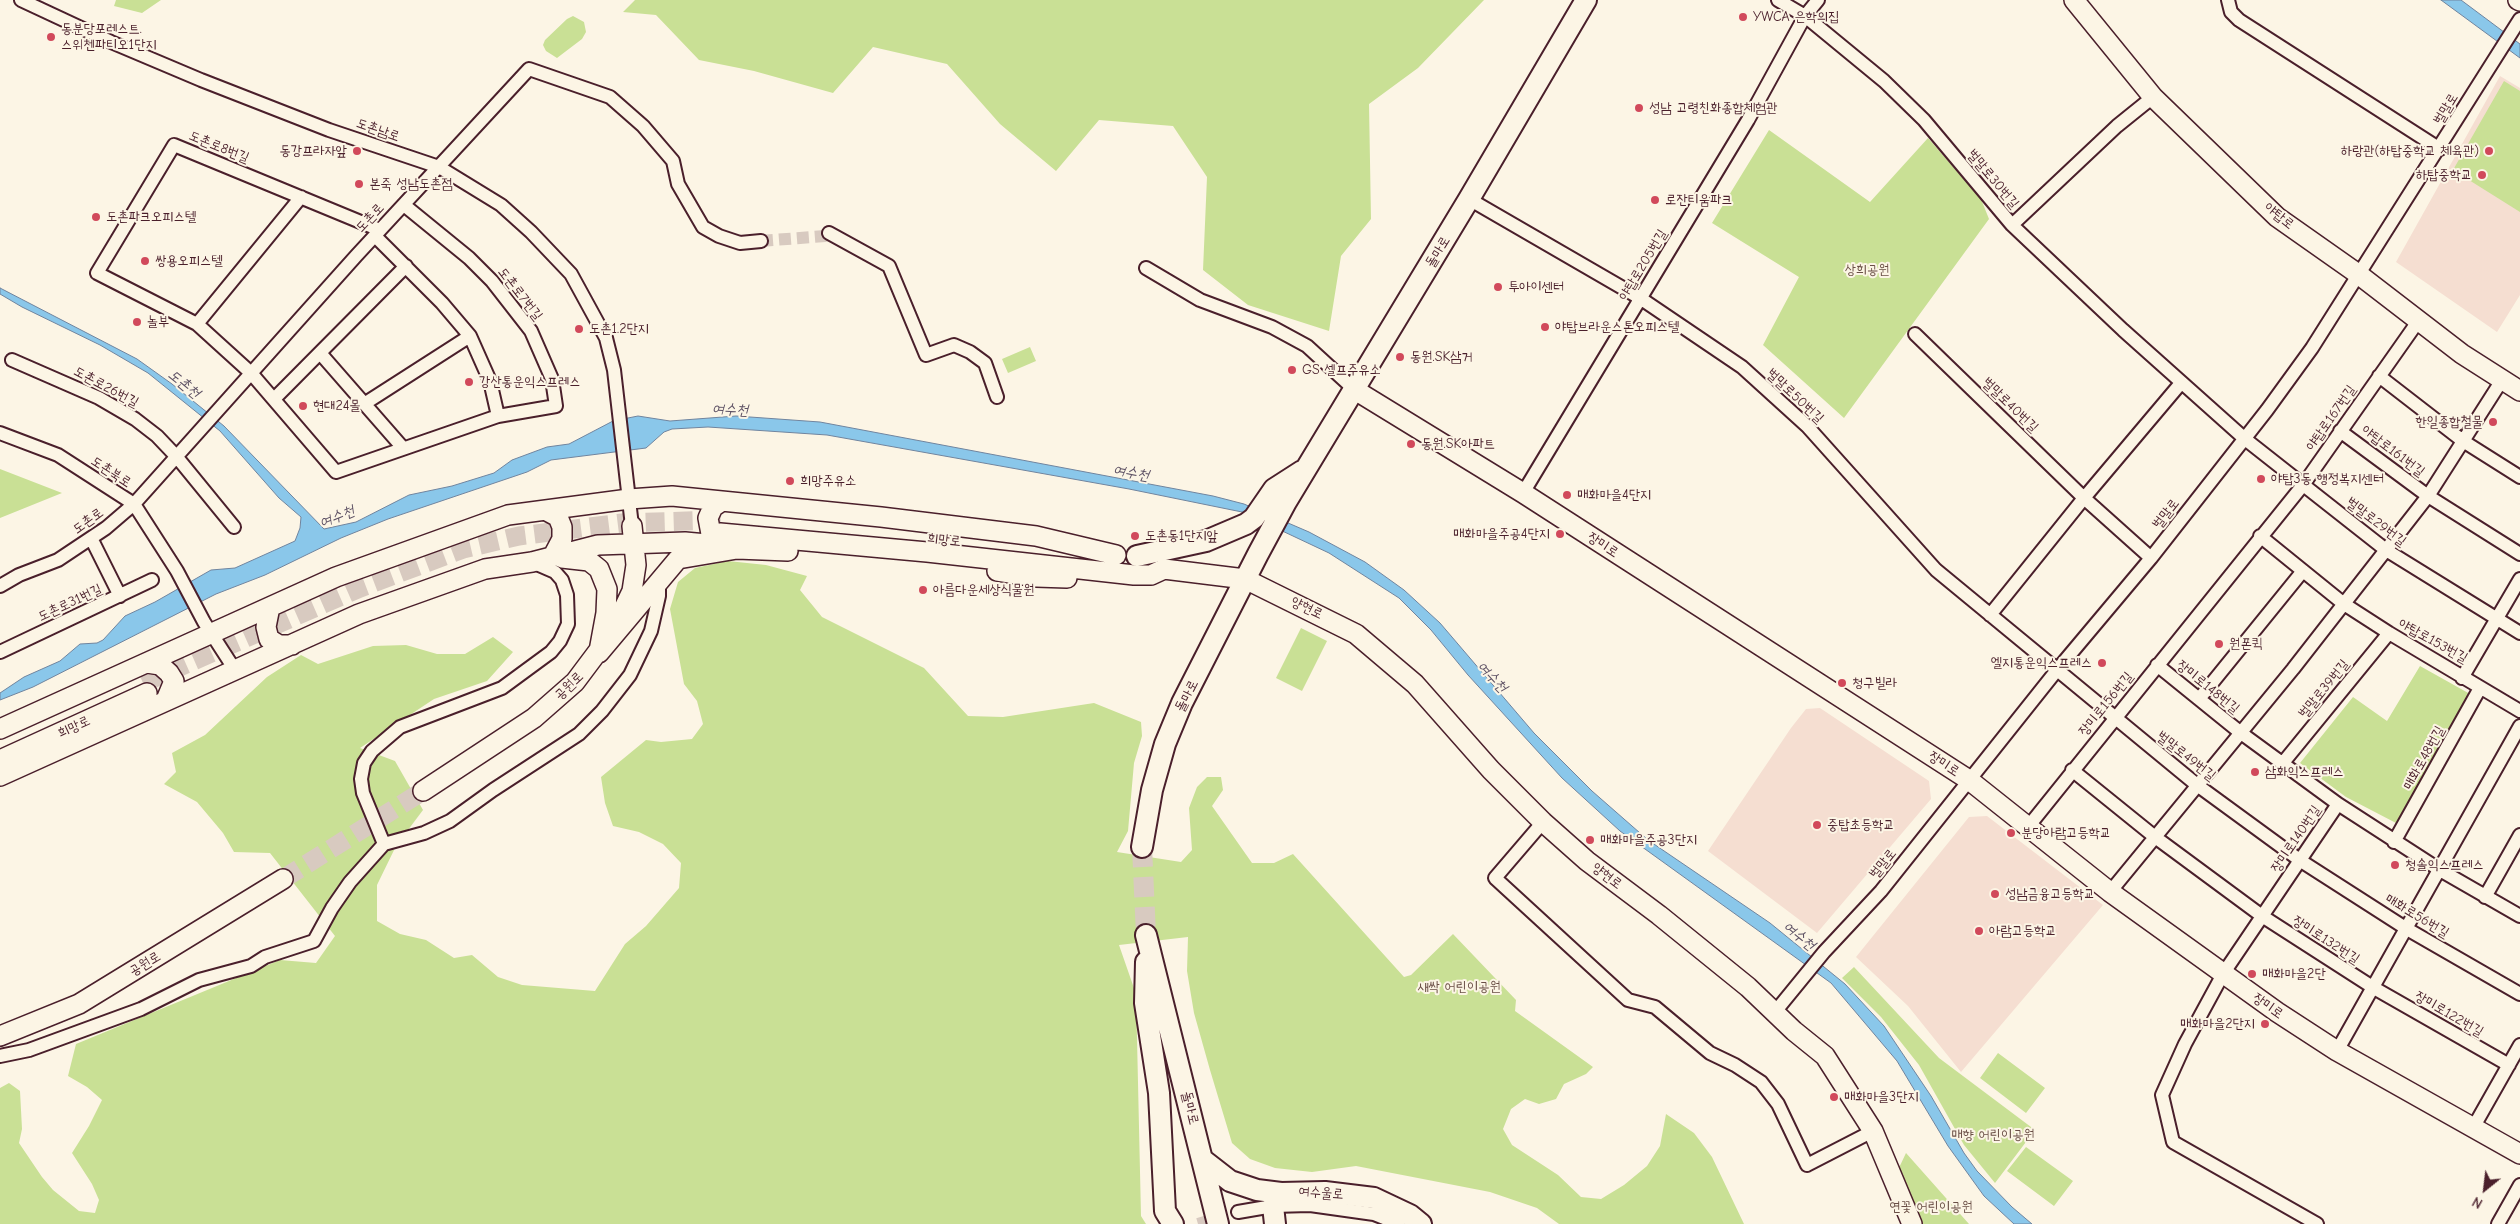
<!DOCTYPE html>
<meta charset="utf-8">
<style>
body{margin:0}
#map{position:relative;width:2520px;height:1224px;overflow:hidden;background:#fcf5e5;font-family:"Comic Neue",sans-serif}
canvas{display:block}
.north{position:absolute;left:2460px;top:1164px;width:50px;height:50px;-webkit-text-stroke:4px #fcf5e5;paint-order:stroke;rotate:209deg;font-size:14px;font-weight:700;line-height:20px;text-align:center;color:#4a1f2b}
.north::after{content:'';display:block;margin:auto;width:18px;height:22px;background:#4a1f2b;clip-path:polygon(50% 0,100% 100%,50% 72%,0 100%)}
</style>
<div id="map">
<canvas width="2520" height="1224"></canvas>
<div class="north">N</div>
</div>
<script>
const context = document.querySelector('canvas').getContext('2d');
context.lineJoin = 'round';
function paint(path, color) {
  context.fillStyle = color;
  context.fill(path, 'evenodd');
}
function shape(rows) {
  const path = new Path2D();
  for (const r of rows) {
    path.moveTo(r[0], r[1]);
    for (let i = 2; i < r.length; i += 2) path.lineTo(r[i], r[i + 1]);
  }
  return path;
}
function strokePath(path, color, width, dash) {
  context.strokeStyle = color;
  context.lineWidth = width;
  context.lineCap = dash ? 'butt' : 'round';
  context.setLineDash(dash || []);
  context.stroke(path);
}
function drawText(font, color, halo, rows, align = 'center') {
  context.font = font + ' "Comic Neue","Poor Story",sans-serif';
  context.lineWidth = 4;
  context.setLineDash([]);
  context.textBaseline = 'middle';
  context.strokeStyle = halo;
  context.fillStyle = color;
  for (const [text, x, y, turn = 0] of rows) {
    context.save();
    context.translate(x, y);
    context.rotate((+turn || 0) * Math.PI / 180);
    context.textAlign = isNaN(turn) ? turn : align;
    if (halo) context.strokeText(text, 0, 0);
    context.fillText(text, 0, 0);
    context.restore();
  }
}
const built = shape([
 [2500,76,2520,88,2520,295,2497,332,2396,262],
 [1820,708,1929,781,1931,799,1817,933,1708,851,1791,728,1806,709],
 [1987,816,2103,905,1961,1072,1908,1006,1856,957,1969,817]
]);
const green = shape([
 [116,0,161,0,142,13,114,6],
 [635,0,1484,0,1418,68,1369,104,1371,219,1341,256,1329,331,1248,305,1203,270,1207,177,1173,126,1099,120,1056,171,1000,124,947,64,873,47,833,93,754,71,699,60,656,15,623,12],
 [573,16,584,22,586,32,582,39,557,58,546,51,543,45,545,40,567,19],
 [2504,81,2520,91,2520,212,2453,170],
 [1769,130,1870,202,1928,138,1981,199,1989,219,1844,418,1763,345,1799,277,1712,223],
 [1030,347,1036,361,1008,373,1002,359],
 [0,469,62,493,0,518],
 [728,561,766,565,807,576,800,590,822,617,924,668,968,716,1003,717,1094,703,1141,722,1142,736,1134,763,1128,831,1117,852,1181,862,1192,850,1189,808,1197,787,1207,777,1221,777,1223,790,1212,806,1252,863,1274,863,1293,854,1404,977,1411,975,1453,934,1516,1000,1515,1011,1593,1067,1586,1074,1564,1084,1556,1099,1539,1104,1525,1099,1511,1109,1503,1129,1512,1145,1558,1175,1581,1197,1601,1199,1624,1185,1647,1166,1660,1146,1666,1114,1694,1133,1712,1157,1744,1224,1559,1224,1537,1208,1490,1192,1356,1166,1312,1172,1275,1168,1250,1159,1232,1143,1210,1070,1194,1013,1187,971,1188,937,1119,945,1136,994,1141,1216,1146,1224,0,1224,0,1088,9,1083,20,1091,22,1129,19,1143,42,1177,53,1190,79,1211,95,1213,99,1200,92,1184,72,1153,89,1126,102,1100,87,1087,68,1076,76,1044,280,960,316,963,335,936,270,853,234,852,223,833,197,802,164,784,176,772,172,753,205,735,267,677,301,655,318,664,373,646,406,645,437,654,465,654,493,637,513,652,487,681,434,699,360,748,395,761,423,810,396,846,377,885,377,921,400,934,426,940,454,958,472,955,498,977,522,985,595,991,625,944,646,926,679,888,681,863,663,844,639,832,613,826,605,803,601,777,646,740,661,742,692,739,703,724,697,701,684,684,670,609,678,582,695,568],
 [1301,628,1327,641,1302,691,1276,678],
 [2420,666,2470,694,2396,823,2346,797,2300,763,2353,697,2387,721],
 [1854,967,1939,1058,2035,1130,1995,1183,1964,1145,1919,1065,1881,1017,1842,978],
 [1998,1053,2045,1088,2026,1113,1980,1078],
 [2026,1147,2073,1181,2054,1206,2007,1171],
 [1906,1153,1969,1224,1920,1224,1897,1172]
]);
const water = shape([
 [2441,0,2461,0,2520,44,2520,58,2441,0],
 [0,288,137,359,172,384,224,426,324,529,356,522,409,495,452,486,494,473,512,460,547,447,569,444,613,421,638,416,670,421,736,416,820,422,1213,496,1244,504,1309,532,1365,562,1404,590,1440,623,1534,733,1592,791,1648,840,1770,923,1845,984,1884,1026,1931,1096,1964,1153,1977,1171,2012,1207,2032,1224,2014,1224,1984,1196,1948,1146,1897,1061,1831,983,1620,831,1562,778,1468,675,1431,630,1399,598,1329,553,1242,512,1129,489,827,435,708,427,672,429,664,432,646,448,551,460,527,472,388,519,341,538,265,575,216,594,33,687,0,700,0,693,24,677,60,661,80,644,97,643,103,640,125,616,155,602,211,570,235,568,295,541,300,528,301,517,279,498,220,431,148,373,100,345,22,307,0,294,0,288]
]);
const streetTunnel = shape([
 [761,241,825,236,829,233],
 [1198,1224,1238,1212]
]);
const secondaryTunnel = shape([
 [143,683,360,588,463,549,519,536,622,523,721,520],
 [283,879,423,791]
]);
const primaryTunnel = shape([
 [1142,847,1146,935]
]);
const street = shape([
 [21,0,111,42,201,80,329,130,439,167,501,205,531,232,571,274,606,338,614,370,632,526],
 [1778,0,1805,16,1884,81,1924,120,2012,225,2123,330,2245,439,2386,550,2520,633],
 [2228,0,2231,12,2239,20,2440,149],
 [1469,199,1640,298,1742,367,1807,426,1936,570,2197,785,2301,861,2407,929,2520,994],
 [2012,225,2117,126,2153,97],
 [380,230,174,145,97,273,197,324,251,373,336,472,498,416,556,406,552,379,531,331,492,281,469,258,404,205],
 [829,233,889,266,926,355,954,345,970,352,985,363,997,397],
 [375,236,442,303,470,336,490,381,498,416],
 [1146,268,1200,300,1272,327,1307,346,1355,390],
 [197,324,301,197],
 [1915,334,2084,498,2151,558],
 [320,353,403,448],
 [12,360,99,398,135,419,157,436,176,456,234,527],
 [2379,376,2463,441,2520,477],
 [274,399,406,266],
 [364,404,470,336],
 [2340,431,2428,496,2520,554],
 [0,433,58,455,134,504,177,571,204,622,235,670],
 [1523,493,1748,120,1805,16,1818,0],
 [2260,536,2344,604,2389,633,2520,711],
 [91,538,120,596],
 [532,562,555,572,562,580,567,595,568,624,560,641,551,652,502,688,400,727,372,751,364,763,361,779,363,793,384,844,424,833,450,821,493,790,579,734,602,711,630,675,651,631,659,596,659,582],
 [0,586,19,575,58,560,106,528,134,504,356,256,529,69,610,97,643,126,673,161,678,184,703,227,719,236,740,243,761,241],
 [1990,615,2084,498,2181,383],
 [0,652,152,580],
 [2157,665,2241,733,2338,804,2440,870,2520,916],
 [2462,678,2520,579],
 [2199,699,2302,572],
 [2282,764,2389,633],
 [2072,770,2155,837,2262,916,2374,988,2509,1065],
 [1543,822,1495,878,1628,1000,1655,1007,1710,1053,1735,1065,1761,1082,1778,1104,1807,1165,1873,1131],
 [2028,827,2303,485,2419,320],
 [2394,842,2480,688],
 [2110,892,2293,669,2428,496,2502,380],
 [2485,897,2520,835],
 [1775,1012,1824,952,1881,891,2057,670,2151,558,2267,410,2312,348,2520,19],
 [2337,1051,2520,726],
 [0,1056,29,1050,141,1009,199,980,251,966,265,957,314,941,332,908,350,882,384,844],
 [2473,1128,2520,1045],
 [1238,1212,1273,1206,1310,1205,1374,1214,1399,1224],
 [2317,1224,2173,1142,2162,1095,2185,1044,2223,974,2338,804],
 [2498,1224,2520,1185]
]);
const secondary = shape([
 [2074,0,2153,97,2277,217,2358,274,2462,354,2520,391],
 [2518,0,2520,1],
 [1355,390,1523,493,1969,780,2110,892,2277,1012,2337,1051,2520,1154],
 [545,510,558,517,562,527,562,539,553,556],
 [720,533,927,552,1134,575,1151,575,1164,569,1245,579,1356,634,1415,684,1491,770,1543,822,1587,861,1659,915,1748,987,1794,1031,1825,1056,1873,1131,1912,1224],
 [719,545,711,534,708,518,713,507,722,501],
 [562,558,589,561,599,569,607,589,606,613,599,651],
 [997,571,1036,577,1067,578],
 [270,607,266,627,269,639,279,645,292,645],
 [620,616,632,591,636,565,632,526],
 [599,653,678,559,737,549,788,551],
 [147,663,160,665,169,673,174,681,166,700],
 [0,729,336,577,508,515,629,499,672,496,881,517,1036,536,1116,555],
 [0,760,147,693],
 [0,776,359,614,485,569,532,562,598,545,685,542,739,547],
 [423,791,534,718,575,682,605,642],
 [0,1036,79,1004,283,879]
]);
const primary = shape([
 [1137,556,1206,541,1246,524,1254,518,1274,489,1302,471],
 [1142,847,1152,790,1165,744,1182,703,1258,554,1286,502,1469,199,1586,0],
 [1146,935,1218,1224],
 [1146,962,1145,1003,1159,1093,1165,1211,1173,1224],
 [1203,1160,1230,1181,1257,1190,1281,1193,1325,1192,1374,1198,1410,1215,1421,1224],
 [1273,1206,1275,1224]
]);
const markers = [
 [1743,17,5,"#d1495b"],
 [51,37,5,"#d1495b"],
 [1639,108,5,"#d1495b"],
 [357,151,5,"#d1495b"],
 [2489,151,5,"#d1495b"],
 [2482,175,5,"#d1495b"],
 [359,184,5,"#d1495b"],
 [1655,200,5,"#d1495b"],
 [96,217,5,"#d1495b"],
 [145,261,5,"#d1495b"],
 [1498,287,5,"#d1495b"],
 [137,322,5,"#d1495b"],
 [1545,327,5,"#d1495b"],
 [579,329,5,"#d1495b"],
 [1400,357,5,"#d1495b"],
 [1292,370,5,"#d1495b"],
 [469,382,5,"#d1495b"],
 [303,406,5,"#d1495b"],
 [2493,422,5,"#d1495b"],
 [1411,444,5,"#d1495b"],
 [2261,479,5,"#d1495b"],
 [790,481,5,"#d1495b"],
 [1567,495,5,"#d1495b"],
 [1560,534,5,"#d1495b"],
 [1135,536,5,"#d1495b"],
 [923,590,5,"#d1495b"],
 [2219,644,5,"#d1495b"],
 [2102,663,5,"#d1495b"],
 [1842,683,5,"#d1495b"],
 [2255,772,5,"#d1495b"],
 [1817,825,5,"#d1495b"],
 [2011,833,5,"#d1495b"],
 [1590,840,5,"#d1495b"],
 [2395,865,5,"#d1495b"],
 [1995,894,5,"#d1495b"],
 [1979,931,5,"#d1495b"],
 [2252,974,5,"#d1495b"],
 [2265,1024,5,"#d1495b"],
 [1834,1097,5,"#d1495b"]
];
const poiNames = [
 ["YWCA 은학의집",1753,17],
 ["동분당포레스트.",61,29],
 ["스위첸파티오1단지",61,45],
 ["성남 고령친화종합체험관",1649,108],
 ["동강프라자앞",347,151,"right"],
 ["하랑관(하탑중학교 체육관)",2479,151,"right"],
 ["하탑중학교",2472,175,"right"],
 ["본죽 성남도촌점",369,184],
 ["로잔티움파크",1665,200],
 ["도촌파크오피스텔",106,217],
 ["쌍용오피스텔",155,261],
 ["투아이센터",1508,287],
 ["놀부",147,322],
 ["야탑브라운스톤오피스텔",1555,327],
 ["도촌1.2단지",589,329],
 ["동원.SK삼거",1410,357],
 ["GS 셀프주유소",1302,370],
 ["강산통운익스프레스",479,382],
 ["현대24몰",313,406],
 ["한일종합철물",2483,422,"right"],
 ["동원.SK아파트",1421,444],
 ["야탑3동 행정복지센터",2271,479],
 ["희망주유소",800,481],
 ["매화마을4단지",1577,495],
 ["매화마을주공4단지",1550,534,"right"],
 ["도촌동1단지앞",1145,536],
 ["아름다운세상식물원",933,590],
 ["원폰퀵",2229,644],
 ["엘지통운익스프레스",2092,663,"right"],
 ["청구빌라",1852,683],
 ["삼화익스프레스",2265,772],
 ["중탑초등학교",1827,825],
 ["분당아람고등학교",2021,833],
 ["매화마을주공3단지",1600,840],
 ["청솔익스프레스",2405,865],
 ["성남금융고등학교",2005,894],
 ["아람고등학교",1989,931],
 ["매화마을2단",2262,974],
 ["매화마을2단지",2255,1024,"right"],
 ["매화마을3단지",1844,1097]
];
const streetNames = [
 ["벌말로",2446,109,-59],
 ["도촌남로",378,130,19],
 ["도촌로8번길",219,147,22],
 ["벌말로30번길",1993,179,50],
 ["야탑로",2279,216,39],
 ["도촌로",370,218,-47],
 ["돌마로",1438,252,-59],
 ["야탑로205번길",1643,265,-59],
 ["도촌로7번길",520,294,52],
 ["도촌로26번길",106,387,28],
 ["벌말로50번길",1795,396,43],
 ["벌말로40번길",2010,405,44],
 ["야탑로167번길",2331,418,-55],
 ["야탑로161번길",2393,451,37],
 ["도촌북로",111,472,33],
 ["벌말로",2166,514,-52],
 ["도촌로",88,521,-36],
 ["벌말로29번길",2376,522,37],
 ["희망로",944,540,6],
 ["장미로",1603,545,33],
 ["도촌로31번길",70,603,-25],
 ["양현로",1307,608,26],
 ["야탑로153번길",2433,641,29],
 ["공원로",569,686,-44],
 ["장미로148번길",2208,687,39],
 ["벌말로39번길",2324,689,-51],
 ["돌마로",1187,696,-63],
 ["장미로156번길",2106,704,-51],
 ["희망로",74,727,-25],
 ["벌말로49번길",2186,756,38],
 ["매화로48번길",2424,758,-61],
 ["장미로",1944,764,33],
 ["장미로140번길",2296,839,-56],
 ["벌말로",1883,864,-51],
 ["양현로",1607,876,37],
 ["매화로56번길",2417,916,31],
 ["장미로132번길",2326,940,33],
 ["공원로",145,964,-31],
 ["장미로",2268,1006,35],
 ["장미로122번길",2449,1014,30],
 ["돌마로",1190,1108,76],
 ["여수울로",1321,1193,4]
];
const parkNames = [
 ["상희공원",1867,270],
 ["새싹 어린이공원",1459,987],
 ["매향 어린이공원",1993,1135],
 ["연꽃 어린이공원",1931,1207]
];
const waterNames = [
 ["도촌천",184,384,39],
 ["여수천",730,410,2],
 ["여수천",1131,473,10],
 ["여수천",337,517,-22],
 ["여수천",1492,677,47],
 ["여수천",1799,936,39]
];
paint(built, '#f5ded1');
paint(green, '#c9e095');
paint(water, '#8ac7ea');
strokePath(water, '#70849e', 1);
strokePath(streetTunnel, '#d8cac0', 12, [12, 6]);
strokePath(secondaryTunnel, '#d8cac0', 19, [19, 9]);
strokePath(primaryTunnel, '#d8cac0', 20, [20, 10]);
strokePath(street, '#4a1f2b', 16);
strokePath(secondary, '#4a1f2b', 22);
strokePath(primary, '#4a1f2b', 24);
strokePath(street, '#fcf5e5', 12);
strokePath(secondary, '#fcf5e5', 19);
strokePath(primary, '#fcf5e5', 20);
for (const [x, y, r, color] of markers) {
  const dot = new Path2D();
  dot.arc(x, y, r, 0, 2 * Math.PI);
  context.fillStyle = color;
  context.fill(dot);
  strokePath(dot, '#fcf5e5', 2);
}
drawText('14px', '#4a1f2b', '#fcf5e5', poiNames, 'left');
drawText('14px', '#4a1f2b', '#fcf5e5', streetNames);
drawText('14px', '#6a4f46', '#fcf5e5', parkNames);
drawText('italic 15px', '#5d5164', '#fcf5e5', waterNames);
</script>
